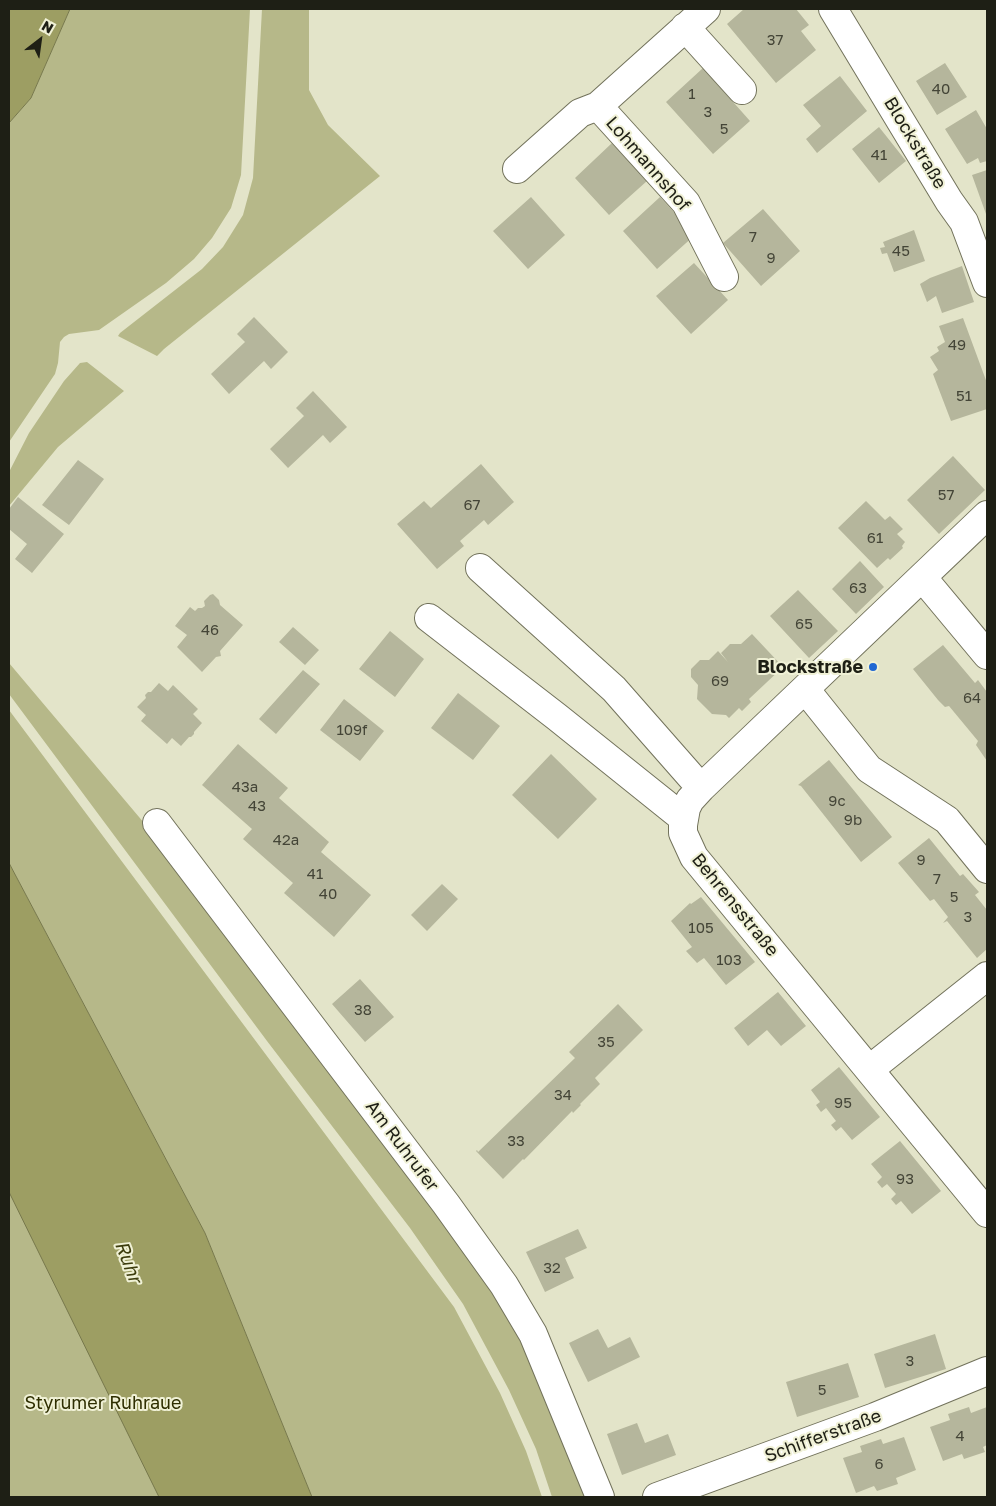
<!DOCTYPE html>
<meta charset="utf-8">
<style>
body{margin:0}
#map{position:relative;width:996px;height:1506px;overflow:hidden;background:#e3e4c9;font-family:"Golos Text",sans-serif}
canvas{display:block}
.frame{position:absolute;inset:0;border:10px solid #1e1f15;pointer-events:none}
.north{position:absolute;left:15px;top:15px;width:50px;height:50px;-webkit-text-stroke:4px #f0f1d6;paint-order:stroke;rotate:30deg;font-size:14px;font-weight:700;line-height:20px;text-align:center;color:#1e1f15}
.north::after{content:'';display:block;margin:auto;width:18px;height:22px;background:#1e1f15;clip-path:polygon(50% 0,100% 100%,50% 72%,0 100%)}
</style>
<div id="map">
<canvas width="996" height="1506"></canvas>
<div class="frame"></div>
<div class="north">N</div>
</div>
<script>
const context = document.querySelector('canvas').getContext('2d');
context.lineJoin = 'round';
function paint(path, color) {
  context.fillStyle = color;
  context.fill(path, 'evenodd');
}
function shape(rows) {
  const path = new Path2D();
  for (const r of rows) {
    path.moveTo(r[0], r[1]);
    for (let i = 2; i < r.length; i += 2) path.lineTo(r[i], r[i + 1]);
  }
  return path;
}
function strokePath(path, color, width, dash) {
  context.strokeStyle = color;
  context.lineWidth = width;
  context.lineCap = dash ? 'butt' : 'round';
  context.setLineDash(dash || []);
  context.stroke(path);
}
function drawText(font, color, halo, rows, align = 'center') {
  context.font = font + ' "Golos Text",sans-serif';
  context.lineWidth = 4;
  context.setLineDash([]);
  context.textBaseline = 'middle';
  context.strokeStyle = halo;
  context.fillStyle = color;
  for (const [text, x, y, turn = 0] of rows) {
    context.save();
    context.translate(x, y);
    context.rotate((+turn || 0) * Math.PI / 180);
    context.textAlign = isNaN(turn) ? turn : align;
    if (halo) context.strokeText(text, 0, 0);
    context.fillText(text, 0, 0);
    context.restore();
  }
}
const green = shape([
 [70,9,250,9,241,175,231,208,212,238,194,259,166,283,99,330,69,334,64,337,60,342,58,363,55,374,9,442,9,123,31,98],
 [262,9,309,9,309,90,328,125,380,176,164,349,157,356,118,336,120,333,202,269,223,247,243,215,253,178],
 [87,362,124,391,58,447,9,506,9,472,29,433,64,381,80,363],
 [9,663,150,830,496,1289,542,1377,589,1497,552,1497,536,1449,509,1390,463,1304,410,1228,267,1041,9,694],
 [9,710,454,1307,500,1393,526,1451,542,1497,312,1497,205,1233,9,863],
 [9,1010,243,1497,9,1497]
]);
const water = shape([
 [9,9,70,9,31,98,9,123,9,9],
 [9,863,205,1233,312,1497,159,1497,9,1192,9,863]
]);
const building = shape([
 [744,9,796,9,809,25,801,31,816,50,776,83,727,24],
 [945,63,967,97,937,115,916,81],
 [703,68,750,121,713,154,666,102],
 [840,76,867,111,817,153,806,139,821,126,803,105],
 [976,110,987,129,987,161,980,163,978,158,967,164,945,129],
 [879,127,906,161,879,183,852,149],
 [612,143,647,181,609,215,575,178],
 [987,170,987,214,986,214,972,175],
 [531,197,565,235,528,269,493,231],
 [660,197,695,235,657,269,623,231],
 [763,209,800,251,761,286,723,243],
 [914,230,925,261,894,272,887,253,882,254,880,248,885,247,883,242],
 [694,263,728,300,691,334,656,296],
 [962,266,974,302,942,313,936,296,927,302,920,284,930,278],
 [254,317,288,352,271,369,264,361,229,394,211,374,245,342,237,334],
 [963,318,987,383,987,409,951,421,933,374,938,370,930,357,939,351,937,347,945,342,939,326],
 [313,391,347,427,330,443,323,435,288,468,270,449,304,416,296,408],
 [953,456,985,490,939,534,907,500],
 [78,460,104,479,69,525,42,505],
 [481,464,514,502,488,525,484,520,460,541,464,546,437,569,397,524,424,501,431,508],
 [18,497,64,534,32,573,15,559,27,544,9,529,9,509],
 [866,501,885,520,890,516,903,529,897,534,905,542,902,546,903,548,890,560,888,558,877,568,838,528],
 [860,561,884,587,856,614,832,589],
 [798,590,838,631,809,658,770,616],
 [213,594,219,600,220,605,243,625,220,651,221,656,216,657,202,672,177,647,187,635,175,626,190,607,195,611,198,608,202,608,205,606,204,601,210,595],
 [293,627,319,650,305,665,279,642],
 [390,631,424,659,395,697,359,669],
 [752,634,783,667,749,699,751,702,742,711,739,708,729,718,726,715,712,714,697,699,698,685,691,677,691,669,700,660,709,660,718,651,728,662,721,653,730,644,741,644],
 [943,645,975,683,978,680,987,692,987,761,976,745,978,741,949,706,945,707,938,700,913,669],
 [303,670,320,684,276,734,259,719],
 [159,683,168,691,173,685,198,709,193,714,202,723,194,732,194,734,191,737,189,737,181,746,172,738,167,744,141,721,146,715,137,707,146,698,145,695,148,692,151,692],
 [458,693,500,726,473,760,431,728],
 [344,699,384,731,360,761,320,730],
 [238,744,288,788,279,798,329,842,321,852,371,895,334,937,284,893,293,883,243,839,252,829,202,785],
 [551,754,597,799,558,839,512,795],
 [829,760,892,837,861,862,801,786,798,785],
 [929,838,960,876,963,874,979,892,975,895,987,910,987,949,977,958,947,921,943,923,948,917,934,899,930,901,898,863],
 [442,884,458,899,427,931,411,915],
 [701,897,755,962,726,985,704,958,697,963,686,951,692,947,671,921,690,903,691,904],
 [360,979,394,1017,365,1042,332,1004],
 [778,992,806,1026,781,1046,767,1030,748,1046,734,1028],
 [618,1004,643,1030,595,1078,600,1084,580,1104,581,1105,573,1113,572,1111,524,1160,523,1159,503,1179,476,1151,477,1150,478,1152,575,1058,569,1052],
 [839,1067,880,1117,852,1140,841,1127,836,1131,831,1125,836,1121,826,1108,821,1112,816,1105,820,1102,811,1090],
 [900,1141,941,1191,912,1214,901,1201,896,1205,891,1199,896,1194,887,1184,882,1188,877,1182,882,1177,871,1164],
 [578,1229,587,1248,565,1258,574,1278,545,1292,526,1252],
 [598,1329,608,1348,630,1337,640,1357,588,1382,569,1343],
 [935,1334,946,1369,885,1388,874,1354],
 [848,1363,859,1397,797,1417,786,1382],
 [969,1407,971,1413,987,1407,987,1445,983,1447,985,1452,964,1459,962,1454,943,1461,930,1427,950,1420,948,1414],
 [637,1423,645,1443,668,1434,676,1455,622,1475,607,1434],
 [904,1437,916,1470,896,1478,898,1484,877,1491,874,1486,856,1493,843,1458,862,1452,860,1446,881,1439,883,1444]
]);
const minor = shape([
 [833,9,949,201,964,222,987,283],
 [685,27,742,90],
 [598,106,686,203,724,277],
 [517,169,580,113,598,106,706,9],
 [987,515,701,788,690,800,686,808,683,825,683,833,694,857,987,1213],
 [480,568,614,689,701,788],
 [922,577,987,655],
 [429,618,557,717,683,818],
 [805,689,869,769,947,820,987,869],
 [157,823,446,1204,504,1285,533,1334,600,1497],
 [870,1069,987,976],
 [657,1497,875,1417,987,1371]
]);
const markers = [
 [873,667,5,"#2067d2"]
];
const numberNames = [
 ["37",775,40],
 ["40",941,89],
 ["1",692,94],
 ["3",708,112],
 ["5",724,129],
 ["41",879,155],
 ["7",753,237],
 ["45",901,251],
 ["9",771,258],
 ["49",957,345],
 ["51",964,396],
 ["57",946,495],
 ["67",472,505],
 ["61",875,538],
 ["63",858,588],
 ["65",804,624],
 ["46",210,630],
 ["69",720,681],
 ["64",972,698],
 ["109f",352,730],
 ["43a",245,787],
 ["9c",837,801],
 ["43",257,806],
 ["9b",853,820],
 ["42a",286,840],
 ["9",921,860],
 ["41",315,874],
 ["7",937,879],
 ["40",328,894],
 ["5",954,897],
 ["3",968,917],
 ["105",701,928],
 ["103",729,960],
 ["38",363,1010],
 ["35",606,1042],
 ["34",563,1095],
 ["95",843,1103],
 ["33",516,1141],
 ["93",905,1179],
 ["32",552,1268],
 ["3",910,1361],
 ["5",822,1390],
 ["4",960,1436],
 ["6",879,1464]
];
const streetNames = [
 ["Blockstraße",915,143,59],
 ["Lohmannshof",648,164,49],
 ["Behrensstraße",735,905,51],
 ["Am Ruhrufer",402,1146,53],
 ["Schifferstraße",823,1436,-20]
];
const poiNames = [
 ["Blockstraße",863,667]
];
const parkNames = [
 ["Styrumer Ruhraue",103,1403]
];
const waterNames = [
 ["Ruhr",128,1262,69]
];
paint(green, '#b6b889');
paint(water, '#9d9e63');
strokePath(water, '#77784c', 1);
paint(building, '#b5b69c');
strokePath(minor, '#72725b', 30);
strokePath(minor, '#fff', 28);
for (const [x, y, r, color] of markers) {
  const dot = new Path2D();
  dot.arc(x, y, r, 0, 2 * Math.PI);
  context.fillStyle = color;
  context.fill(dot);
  strokePath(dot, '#f0f1d6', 2);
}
drawText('15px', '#444537', null, numberNames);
drawText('18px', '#1e1f15', '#f0f1d6', streetNames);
drawText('bold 18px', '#1e1f15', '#f0f1d6', poiNames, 'right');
drawText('18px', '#2e2e00', '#f0f1d6', parkNames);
drawText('italic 19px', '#3d3d0e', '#f0f1d6', waterNames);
</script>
